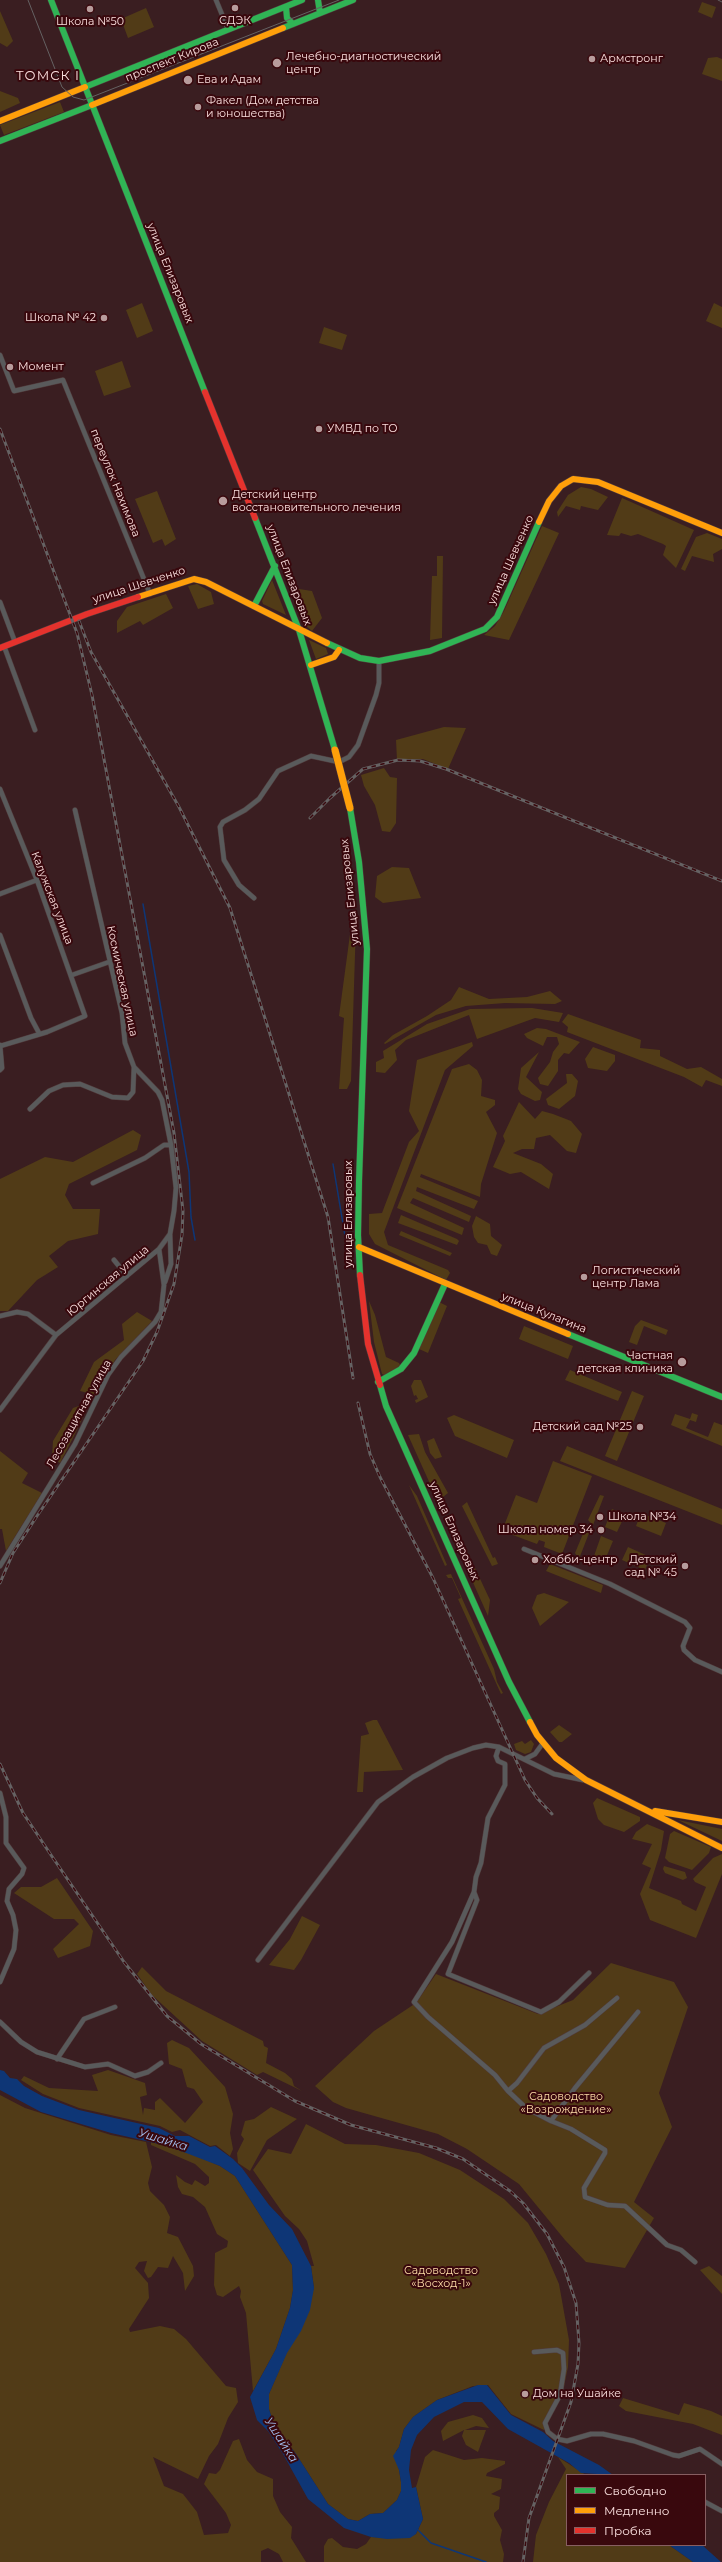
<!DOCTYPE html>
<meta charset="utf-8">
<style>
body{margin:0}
#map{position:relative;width:722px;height:2562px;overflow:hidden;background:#3a1e21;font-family:Montserrat,sans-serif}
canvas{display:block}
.legend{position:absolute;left:566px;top:2474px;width:140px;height:72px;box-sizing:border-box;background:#39080d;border:1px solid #875e61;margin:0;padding:5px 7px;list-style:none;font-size:12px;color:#fbe0df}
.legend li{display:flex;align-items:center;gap:8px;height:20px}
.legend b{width:20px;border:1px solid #875e61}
</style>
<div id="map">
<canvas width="722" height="2562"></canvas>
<ul class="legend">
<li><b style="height:5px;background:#30b455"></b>Свободно</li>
<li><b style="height:5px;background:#ff9f0a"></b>Медленно</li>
<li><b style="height:5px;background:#e5322d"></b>Пробка</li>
</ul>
</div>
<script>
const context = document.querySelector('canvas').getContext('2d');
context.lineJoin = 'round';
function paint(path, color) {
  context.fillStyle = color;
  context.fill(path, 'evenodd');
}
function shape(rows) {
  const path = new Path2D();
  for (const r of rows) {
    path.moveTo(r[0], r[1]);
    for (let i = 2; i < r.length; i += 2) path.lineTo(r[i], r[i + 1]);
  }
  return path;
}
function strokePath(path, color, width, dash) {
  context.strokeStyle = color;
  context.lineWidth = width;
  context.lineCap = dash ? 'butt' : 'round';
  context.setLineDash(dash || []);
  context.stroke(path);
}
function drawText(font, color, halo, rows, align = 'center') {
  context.font = font + ' Montserrat,sans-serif';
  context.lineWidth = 4;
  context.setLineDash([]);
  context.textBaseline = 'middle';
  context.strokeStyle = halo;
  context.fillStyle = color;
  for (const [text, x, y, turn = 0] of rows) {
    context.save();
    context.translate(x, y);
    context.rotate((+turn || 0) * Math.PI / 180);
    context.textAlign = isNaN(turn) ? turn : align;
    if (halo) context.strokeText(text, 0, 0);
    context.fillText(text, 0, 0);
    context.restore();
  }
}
const green = shape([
 [702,2,716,7,712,18,698,12],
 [146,8,154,27,128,38,121,19],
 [0,11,13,41,7,47,0,43],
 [717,57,722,59,722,81,702,74,708,58],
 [0,91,18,98,20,103,0,112],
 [60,102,64,112,4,135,0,125],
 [142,303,153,331,137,338,126,310],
 [714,303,722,307,722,328,706,321],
 [324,327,347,335,342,350,319,343],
 [122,361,131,387,104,396,95,371],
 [581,487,591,489,608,497,598,510,581,506,580,510,566,506,558,517,557,512,568,495],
 [157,491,176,539,165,546,162,539,153,543,135,499],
 [622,498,694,530,676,568,663,555,666,546,663,544,638,534,631,536,621,533,619,536,607,535],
 [542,526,559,533,509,640,484,635,495,626,504,611],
 [707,533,722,539,722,549,713,554,714,562,692,556,685,571,681,569,696,537],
 [437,556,443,556,442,638,430,640,432,576,437,576],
 [272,580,286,615,263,604,262,601],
 [197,584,211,592,214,604,198,609,188,586],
 [299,589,312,591,322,618,312,631,304,624,291,591],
 [166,594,173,608,143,625,140,621,117,633,117,621,127,607],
 [309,640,326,648,328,654,316,659],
 [444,727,466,728,448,769,423,759,397,760,396,740],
 [384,768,390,777,397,778,396,823,390,832,382,831,375,805,364,786,361,775],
 [392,867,409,868,421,898,383,903,375,897,377,876],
 [356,923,351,1081,347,1089,339,1089,344,1018,339,1016,351,927],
 [459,987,489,999,527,997,550,991,562,1001,555,1004,505,1003,466,1006,436,1015,385,1044,384,1043,393,1035,427,1016,451,1000],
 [532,1008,563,1013,559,1022,535,1018,477,1039,469,1015,406,1040,395,1050,397,1060,385,1073,376,1072,376,1062,384,1058,383,1051,427,1024,470,1009],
 [568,1014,641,1040,640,1048,660,1050,660,1056,687,1069,701,1067,722,1079,722,1086,706,1080,702,1087,684,1077,567,1032,568,1027,562,1022],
 [537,1028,546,1029,580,1042,569,1054,564,1053,558,1060,558,1071,548,1086,540,1084,538,1078,550,1062,553,1052,559,1044,557,1037,547,1037,543,1046,527,1038,524,1034],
 [472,1042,473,1046,445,1070,384,1232,388,1245,448,1270,450,1273,446,1280,375,1244,369,1234,369,1214,382,1213,409,1142,419,1131,409,1111,417,1060],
 [593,1047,615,1055,615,1061,607,1071,588,1068,585,1059],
 [539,1052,526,1077,542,1092,540,1100,535,1101,521,1094,518,1089,521,1068],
 [469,1064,477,1070,482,1080,481,1096,495,1100,495,1105,486,1112,497,1133,481,1184,480,1197,421,1174,420,1177,478,1201,474,1209,417,1187,416,1191,471,1216,469,1222,413,1198,410,1203,464,1228,462,1235,397,1208,452,1069],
 [566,1074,572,1074,578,1081,575,1096,559,1109,548,1105,546,1099,567,1083],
 [519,1102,535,1119,542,1111,553,1114,571,1121,582,1134,576,1153,567,1151,550,1135,536,1138,534,1149,522,1149,513,1153,541,1164,553,1174,549,1189,521,1172,510,1174,493,1167,505,1141,503,1136],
 [133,1130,141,1135,137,1150,69,1184,65,1195,73,1209,100,1209,98,1234,68,1241,49,1256,58,1267,37,1280,8,1311,0,1311,0,1179,45,1157,73,1162],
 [401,1215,457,1239,459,1241,457,1245,398,1223],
 [476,1216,490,1224,491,1236,502,1245,497,1256,491,1254,487,1245,478,1243,474,1237,472,1226],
 [401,1231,452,1253,450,1256,399,1235],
 [369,1301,375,1315,386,1357,399,1363,401,1367,386,1376,382,1374,374,1342],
 [439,1302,447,1306,428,1353,419,1349],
 [137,1312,152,1321,115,1360,96,1395,80,1391,94,1362,124,1340,122,1324],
 [641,1320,668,1330,666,1335,644,1326,637,1345,629,1342,635,1326],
 [524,1326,573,1346,568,1359,519,1339],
 [570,1370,622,1392,618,1401,565,1380],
 [414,1380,421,1380,428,1397,416,1403,415,1400,418,1399,416,1395,414,1396,411,1386],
 [632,1391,644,1396,617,1461,605,1456],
 [90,1402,74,1436,60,1463,52,1457,53,1441,73,1408],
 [692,1413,698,1415,696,1422,690,1420,686,1428,708,1437,714,1422,722,1425,722,1446,671,1425,675,1414,690,1419],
 [454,1415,514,1440,507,1458,455,1436,447,1418],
 [419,1434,425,1452,448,1493,443,1497,436,1497,408,1435],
 [434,1438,442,1457,435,1459,430,1453,427,1441],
 [567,1446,722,1509,722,1525,560,1461],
 [0,1451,28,1473,22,1483,42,1493,6,1551,2,1529,0,1529],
 [553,1461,592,1476,562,1554,544,1547,545,1542,539,1540,537,1544,502,1531,516,1495,537,1503],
 [409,1485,417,1496,447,1565,445,1566],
 [600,1495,604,1496,593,1525,588,1520],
 [467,1502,493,1558,495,1557,498,1564,492,1566,462,1506],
 [612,1509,625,1515,617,1532,605,1527],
 [641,1513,666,1523,661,1536,636,1526],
 [589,1527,591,1528,579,1559,575,1553,585,1529,587,1530],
 [601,1536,613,1541,605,1560,594,1556],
 [628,1547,650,1557,645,1570,622,1560],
 [462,1558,474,1566,490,1600,488,1616],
 [550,1564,603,1585,601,1593,546,1571],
 [451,1574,494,1669,497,1682,503,1693,501,1694,458,1599,461,1598,452,1578,448,1578,446,1575],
 [544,1593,569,1602,540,1626,532,1608,537,1595],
 [373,1720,377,1720,403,1770,364,1772,363,1792,357,1792,361,1736,369,1734,365,1723],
 [559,1725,572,1734,562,1742,559,1742,550,1732],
 [531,1740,534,1744,531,1752,525,1754,516,1750,514,1744,522,1741,525,1744],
 [597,1798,640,1817,640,1821,624,1832,604,1825,598,1819,593,1803],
 [678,1820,722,1829,722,1841],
 [647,1824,664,1831,661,1850,649,1888,681,1901,682,1904,696,1911,706,1887,695,1882,693,1879,713,1858,722,1854,722,1874,696,1938,650,1920,640,1894,651,1868,642,1864,652,1844,632,1839,636,1832],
 [674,1831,711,1847,709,1853,692,1870,669,1862,665,1858,670,1834],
 [664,1866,685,1872,687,1878,683,1880,665,1873,663,1869],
 [57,1878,93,1931,90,1946,58,1958,53,1949,79,1924,74,1919,54,1919,14,1893,21,1887,41,1887],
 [302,1916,320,1925,301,1960,294,1970,269,1965,290,1939],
 [611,1963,674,1982,688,2007,659,2093,672,2127,634,2202,654,2218,625,2268,586,2262,565,2240,519,2184,467,2149,438,2134,346,2108,333,2102,315,2086,374,2031,416,2003,436,1974,538,2014,573,2000],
 [142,1967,166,1991,263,2041,264,2046,268,2048,266,2063,285,2073,292,2079,294,2086,302,2091,263,2072,257,2075,202,2041,152,1995,137,1974],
 [172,2040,189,2048,225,2087,233,2114,230,2133,233,2149,230,2156,216,2145,210,2146,180,2130,172,2132,160,2126,79,2108,43,2094,21,2080,24,2076,49,2088,98,2091,92,2075,108,2070,145,2083,147,2095,140,2097,143,2115,144,2108,155,2110,155,2102,160,2098,185,2123,203,2102,194,2089,187,2087,182,2069,169,2064,167,2043],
 [0,2095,25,2108,111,2135,146,2142,152,2167,148,2183,150,2191,164,2205,170,2217,167,2233,178,2237,193,2266,194,2276,185,2291,183,2273,173,2256,168,2268,158,2267,151,2277,148,2278,144,2271,147,2261,139,2262,135,2268,148,2283,149,2298,129,2329,130,2332,160,2326,174,2329,186,2339,226,2386,236,2388,238,2402,228,2418,218,2444,209,2456,198,2479,153,2457,164,2486,183,2494,197,2512,204,2535,228,2533,231,2525,226,2513,204,2484,209,2473,216,2474,220,2470,233,2441,239,2439,247,2460,257,2472,273,2479,273,2496,280,2512,292,2527,291,2538,306,2562,283,2562,279,2554,268,2548,261,2551,261,2562,0,2562],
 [271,2107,297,2119,267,2140,250,2171,238,2163,237,2153,244,2139,241,2135,245,2121,254,2119],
 [306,2124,345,2144,376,2145,419,2153,460,2170,504,2199,528,2223,546,2254,559,2284,569,2340,568,2367,562,2396,544,2430,511,2414,488,2385,473,2386,437,2400,413,2417,404,2429,399,2447,396,2451,401,2482,401,2491,397,2500,383,2513,370,2514,358,2521,348,2519,328,2504,296,2454,274,2425,269,2409,269,2394,314,2288,311,2266,314,2266,307,2241,299,2229,285,2216,253,2170,268,2149,291,2154],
 [151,2142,192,2154,220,2166,235,2176,292,2265,293,2290,290,2308,276,2349,253,2391,246,2313,240,2297,241,2291,239,2286,223,2297,217,2295,214,2285,215,2253,227,2247,228,2241,217,2234,205,2207,193,2197,182,2194,178,2187,176,2175,185,2182,192,2185,195,2180,205,2186,209,2183,209,2177,195,2164,151,2145],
 [709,2266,722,2276,722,2294,700,2270],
 [623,2398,679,2415,684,2403,711,2411,722,2416,722,2435,693,2424,626,2411,619,2406],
 [473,2415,482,2418,489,2428,476,2426,465,2430,486,2430,478,2452,466,2445,462,2436,464,2430,443,2441,441,2431,448,2422],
 [433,2450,464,2460,482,2458,505,2461,505,2464,487,2473,486,2476,502,2479,501,2489,491,2494,500,2497,499,2509,494,2513,494,2516,502,2530,500,2540,504,2554,503,2562,324,2562,324,2546,328,2539,332,2538,343,2547,357,2549,366,2544,371,2537,407,2538,416,2534,423,2519,416,2487,425,2457],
 [558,2457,586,2475,567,2475,567,2545,669,2545,693,2562,533,2562,536,2535,549,2502,566,2469]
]);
const water = shape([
 [0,2070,4,2071,10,2078,17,2079,24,2086,42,2096,79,2110,159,2128,175,2136,189,2136,210,2147,215,2146,233,2159,242,2168,269,2205,292,2229,311,2266,314,2288,310,2310,301,2331,287,2353,269,2394,269,2409,274,2425,296,2454,328,2504,348,2519,358,2521,370,2514,383,2513,397,2500,401,2491,401,2482,399,2470,393,2456,399,2447,404,2429,413,2417,437,2400,478,2385,487,2385,511,2415,543,2432,553,2441,599,2465,613,2475,581,2473,569,2463,508,2429,482,2402,464,2402,434,2417,417,2435,411,2450,409,2470,412,2488,416,2487,423,2519,416,2534,410,2538,387,2539,371,2537,344,2528,308,2499,283,2454,268,2431,257,2420,250,2397,276,2349,290,2308,293,2290,292,2265,235,2176,220,2166,168,2146,111,2133,41,2112,0,2090],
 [669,2545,702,2545,721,2562,693,2562]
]);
const stream = shape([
 [143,904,189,1172,191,1217,195,1240],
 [333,1164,347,1248],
 [417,2529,431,2543,486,2562]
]);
const street = shape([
 [216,0,228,29],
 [0,355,14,391,63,380,150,594],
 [0,602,15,642],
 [4,646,35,730],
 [0,789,37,880,85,1016,47,1032,0,1046],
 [0,894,37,880],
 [254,898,239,885,224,860,220,827,223,822,245,810,259,799,278,771,311,756,339,762,349,757,358,745,376,695,379,683,379,661],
 [0,935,31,1018,39,1033],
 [72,975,109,962],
 [0,1045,2,1068,0,1070],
 [30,1109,49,1091,63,1085,80,1084,112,1097,128,1098,133,1092,134,1067],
 [93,1183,145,1158,164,1145,171,1145],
 [114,1260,127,1276],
 [165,1282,171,1264,170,1234],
 [0,1316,17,1312,28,1314,56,1335],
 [0,1410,56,1335,159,1249,170,1234,174,1211,176,1188,171,1145,162,1100,158,1092,134,1067,125,1043,122,1013,75,810],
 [524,1549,610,1584,685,1622,690,1628,683,1646,684,1650,695,1660,722,1672],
 [0,1566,75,1444,108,1375,121,1357,155,1322,161,1312,164,1285,159,1249],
 [499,1747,496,1756,498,1761,505,1764,505,1785,488,1818,481,1863,476,1877,474,1892,477,1900,448,1974,541,2012,559,2002,589,1973],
 [525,1759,535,1754,543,1743],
 [0,1793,6,1817,6,1843,24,1868,22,1874,9,1889,7,1901,13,1915,16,1930,14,1949,0,1982],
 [474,1892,452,1942,414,2002,428,2017,495,2075,508,2091,526,2108,551,2121,575,2088,638,2012],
 [258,1960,378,1802,413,1777,447,1758,473,1748,486,1745,499,1747,554,1774,583,1780],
 [0,2022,21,2042,37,2052,85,2067,108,2064,135,2076,148,2072,161,2063],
 [57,2059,84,2019,115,2007],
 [508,2091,517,2083,544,2048,585,2025,617,1998],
 [551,2121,571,2129,605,2150,605,2153,584,2188,585,2197,608,2205,625,2206,667,2245,681,2250,695,2262],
 [534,2352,557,2350,563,2353,564,2369,560,2395,545,2423,548,2432,557,2439,567,2441,591,2434,603,2434,634,2441,673,2455,679,2456,700,2449,722,2464],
 [705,2502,722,2511]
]);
const fast = shape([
 [51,0,205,392],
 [318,0,320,13],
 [286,7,287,18,293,24],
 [283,28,353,0],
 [85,87,302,0],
 [0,141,92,105],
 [255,518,299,630,335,750],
 [254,606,275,566],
 [327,643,360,658,379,661,430,651,485,629,497,617,539,522],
 [350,808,359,862,367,949,359,1181,358,1235,360,1275],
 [568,1334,722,1397],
 [378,1382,401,1369,414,1353,445,1284],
 [380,1385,386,1406,509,1682,530,1722]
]);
const slow = shape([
 [92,105,283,28],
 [0,121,85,87],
 [539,522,549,501,561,486,573,479,598,482,722,533],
 [138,597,194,579,206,582,327,643],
 [311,665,334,657,339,650],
 [359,1247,568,1334],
 [530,1722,537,1735,556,1758,586,1780,722,1848],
 [655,1811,722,1822]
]);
const jam = shape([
 [205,392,255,518],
 [0,648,87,614,138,597],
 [360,1275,368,1344,380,1385]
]);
const tram = shape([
 [28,0,62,87,73,97,84,100,339,0],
 [718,0,722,2]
]);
const rail = shape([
 [0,429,77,633,92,695,174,1133,183,1211,182,1235,174,1284,157,1332,143,1361,37,1516,13,1553,0,1583],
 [79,621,91,652,179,807,230,908,328,1217,353,1378],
 [310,818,330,798,363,769,398,760,420,761,446,769,722,881],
 [358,1403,370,1454,380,1477,433,1578,525,1780,537,1798,552,1814],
 [0,1764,23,1813,51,1855,124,1962,167,2016,201,2044,295,2101,351,2125,436,2148,463,2159,510,2191,523,2203,547,2234,564,2267,576,2303,579,2343,578,2364,571,2402,529,2518,523,2562]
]);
const slowBridge = shape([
 [335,750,350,808]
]);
const markers = [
 [235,8,4,"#b79c9c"],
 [90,9,4,"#b79c9c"],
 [592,59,4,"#b79c9c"],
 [277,63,5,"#b79c9c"],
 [188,80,5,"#b79c9c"],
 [198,107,4,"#b79c9c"],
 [104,318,4,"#b79c9c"],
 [10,367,4,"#b79c9c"],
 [319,429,4,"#b79c9c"],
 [223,501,5,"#b79c9c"],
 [584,1277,4,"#b79c9c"],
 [682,1362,5,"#b79c9c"],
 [640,1427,4,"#b79c9c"],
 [600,1517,4,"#b79c9c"],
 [601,1530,4,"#b79c9c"],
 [535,1560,4,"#b79c9c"],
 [685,1566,4,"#b79c9c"],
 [525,2394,4,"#b79c9c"]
];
const poiNames = [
 ["СДЭК",235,21,"center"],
 ["Школа №50",90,22,"center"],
 ["Лечебно-диагностический",286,57],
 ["центр",286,70],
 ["Армстронг",600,59],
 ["Ева и Адам",197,80],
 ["Факел (Дом детства",206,101],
 ["и юношества)",206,114],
 ["Школа № 42",96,318,"right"],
 ["Момент",18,367],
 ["УМВД по ТО",327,429],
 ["Детский центр",232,495],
 ["восстановительного лечения",232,508],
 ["Логистический",592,1271],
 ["центр Лама",592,1284],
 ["Частная",673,1356,"right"],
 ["детская клиника",673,1369,"right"],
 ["Детский сад №25",632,1427,"right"],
 ["Школа №34",608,1517],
 ["Школа номер 34",593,1530,"right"],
 ["Хобби-центр",543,1560],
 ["Детский",677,1560,"right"],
 ["сад № 45",677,1573,"right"],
 ["Дом на Ушайке",533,2394]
];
const streetNames = [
 ["проспект Кирова",172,60,-22],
 ["улица Елизаровых",170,273,68],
 ["переулок Нахимова",115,483,68],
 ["улица Шевченко",511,560,-66],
 ["улица Елизаровых",289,575,69],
 ["улица Шевченко",139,585,-18],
 ["улица Елизаровых",350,892,-96],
 ["Калужская улица",52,898,69],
 ["Космическая улица",122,981,78],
 ["улица Елизаровых",349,1214,-90],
 ["Юргинская улица",108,1281,-40],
 ["улица Кулагина",544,1313,22],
 ["Лесозащитная улица",79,1414,-61],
 ["улица Елизаровых",454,1531,66]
];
const parkNames = [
 ["Садоводство",566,2097],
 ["«Возрождение»",566,2110],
 ["Садоводство",441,2271],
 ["«Восход-1»",441,2284]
];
const waterNames = [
 ["Ушайка",163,2140,17],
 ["Ушайка",281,2440,57]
];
const quarterNames = [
 ["ТОМСК I",48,76]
];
paint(green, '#513b17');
paint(water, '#0e3676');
strokePath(stream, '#0e3676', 1.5);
strokePath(street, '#523c3d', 5.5);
strokePath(fast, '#523c3d', 7);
strokePath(slow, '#523c3d', 7);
strokePath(jam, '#523c3d', 7);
strokePath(street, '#595a5b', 4.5);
strokePath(fast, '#30b455', 6);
strokePath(slow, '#ff9f0a', 6);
strokePath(jam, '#e5322d', 6);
strokePath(tram, '#656263', 1);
strokePath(rail, '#656263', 3);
strokePath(rail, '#39080d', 1.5, [4.5]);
strokePath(slowBridge, '#523c3d', 8, []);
strokePath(slowBridge, '#ff9f0a', 7);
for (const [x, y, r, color] of markers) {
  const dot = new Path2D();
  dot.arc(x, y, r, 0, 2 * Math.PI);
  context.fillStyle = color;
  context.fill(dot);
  strokePath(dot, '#39080d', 1.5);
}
drawText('11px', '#fbe0df', '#39080d', poiNames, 'left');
drawText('11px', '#fbe0df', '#39080d', streetNames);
drawText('11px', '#fddda8', '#39080d', parkNames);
drawText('italic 12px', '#a4c2f3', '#39080d', waterNames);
context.letterSpacing = '1px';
drawText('13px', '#fbe0df', '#39080d', quarterNames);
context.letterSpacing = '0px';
</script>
